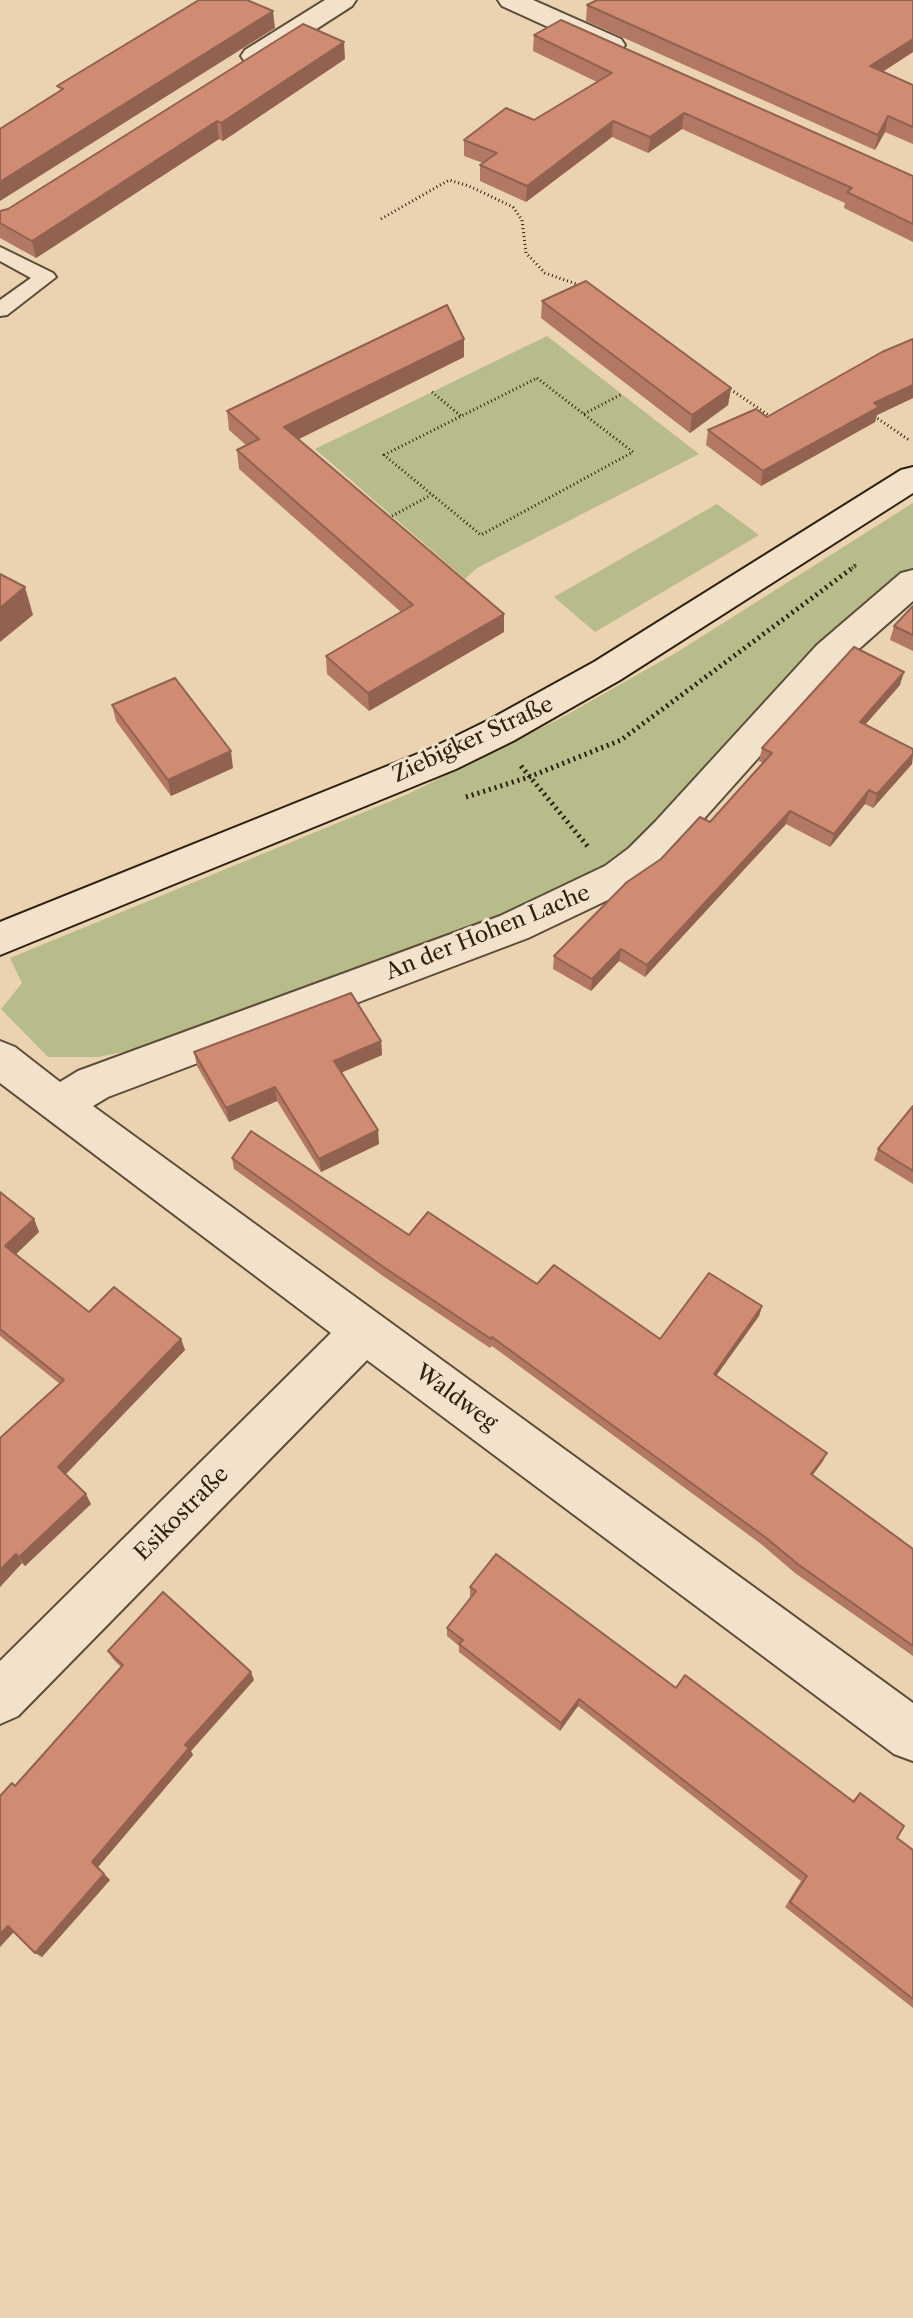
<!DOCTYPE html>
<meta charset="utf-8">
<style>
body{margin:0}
canvas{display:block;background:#ebd2b0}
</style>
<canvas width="913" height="2318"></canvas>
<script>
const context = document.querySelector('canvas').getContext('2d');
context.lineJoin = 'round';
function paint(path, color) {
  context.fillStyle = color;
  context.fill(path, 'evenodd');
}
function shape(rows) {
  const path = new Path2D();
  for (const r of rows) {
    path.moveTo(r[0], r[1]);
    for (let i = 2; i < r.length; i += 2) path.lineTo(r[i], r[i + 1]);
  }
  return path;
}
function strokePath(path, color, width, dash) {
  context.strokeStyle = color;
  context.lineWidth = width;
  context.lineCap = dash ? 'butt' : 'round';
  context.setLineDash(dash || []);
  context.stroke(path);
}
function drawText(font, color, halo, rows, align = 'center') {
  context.font = font + ' "Libre Caslon Text",serif';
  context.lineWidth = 6;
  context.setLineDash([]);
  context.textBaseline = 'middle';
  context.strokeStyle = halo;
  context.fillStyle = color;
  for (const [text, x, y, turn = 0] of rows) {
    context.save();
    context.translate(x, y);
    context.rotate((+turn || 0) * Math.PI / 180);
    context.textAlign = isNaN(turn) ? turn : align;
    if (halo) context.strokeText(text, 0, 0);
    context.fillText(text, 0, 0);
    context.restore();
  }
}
const green = shape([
 [547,336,699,454,477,568,465,579,315,449],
 [913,503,913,568,838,634,624,860,517,917,164,1043,99,1057,48,1057,1,1009,22,983,10,958,408,794,561,718,679,651],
 [717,504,759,535,595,632,554,597]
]);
const pathFar1 = shape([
 [381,219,449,180,469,186,513,207,522,220,526,253,545,273,585,287],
 [537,378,633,452,481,535,384,455,537,378],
 [727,387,771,417,775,415],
 [432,392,461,416],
 [584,414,622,394],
 [871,414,909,440],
 [392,516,431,495],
 [852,568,856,565]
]);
const path = shape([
 [521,766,589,848],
 [466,797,529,777,621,740,855,566]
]);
const lane = shape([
 [0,247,53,273,56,277,7,315,0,316,0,300,31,278,0,261,0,247]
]);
const street = shape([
 [325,0,356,0,352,6,265,62,245,62,241,56,245,50,325,0],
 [498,0,533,0,621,39,625,45,621,51,601,51,502,6,498,0],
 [913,570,913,601,843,663,683,842,657,870,633,888,528,938,108,1097,93,1106,913,1703,913,1761,894,1754,367,1360,18,1716,0,1724,0,1661,331,1333,0,1083,0,1041,15,1047,60,1082,78,1071,500,916,605,866,629,848,655,822,817,645,901,573,913,570]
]);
const secondary = shape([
 [913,467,913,493,620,680,513,741,456,769,0,955,0,922,430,749,487,721,594,662,901,470,913,467]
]);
const wall = shape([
 [913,0,913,52,882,72,913,85,913,144,885,132,875,150,586,21,587,5],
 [534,35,913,176,913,242,844,208,845,203,682,129,648,153,612,137,526,202,480,181,480,165,483,163,464,156,464,140,534,120,597,82,533,51],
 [345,59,223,141,219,139,36,258,0,238,0,211,8,209],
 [542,301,731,388,728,405,690,433,541,318],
 [913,339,913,398,877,415,875,422,761,486,706,445,708,430,767,417],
 [464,357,298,439,504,614,504,632,369,711,327,674,326,656,401,612,239,469,237,450,246,445,229,430,227,411],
 [913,606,913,651,890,640,894,626],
 [900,685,865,725,913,749,912,764,873,808,865,804,830,847,786,824,645,977,619,961,591,991,553,969,554,956,661,859,710,822,763,763,759,761,762,748],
 [112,705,233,768,171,796,116,721],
 [381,1041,382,1055,341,1073,379,1144,321,1172,277,1101,229,1122,197,1066,194,1052],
 [913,1106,913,1184,874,1160,878,1149],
 [232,1158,409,1235,537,1284,660,1339,762,1306,759,1316,716,1376,823,1461,812,1475,913,1549,913,1656,795,1573,761,1544,492,1346,490,1348,383,1276,234,1169],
 [0,1192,34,1219,39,1232,16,1254,89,1312,181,1339,185,1350,66,1474,91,1504,25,1566,22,1563,0,1587,0,1438,60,1384,0,1336],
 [470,1587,676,1688,852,1801,860,1793,897,1838,913,1850,913,2008,785,1907,801,1881,578,1706,560,1731,459,1652,459,1646,447,1636,447,1628,471,1597,470,1596],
 [108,1651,254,1680,191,1751,193,1755,98,1867,110,1880,42,1957,14,1932,0,1947,0,1796,15,1786,121,1667,113,1659]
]);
const shadedWall = shape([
 [273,11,275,28,0,201,0,182],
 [913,39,913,52,867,82,870,66],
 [344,42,345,59,223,141,221,123],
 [684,113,682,129,648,153,650,137],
 [888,116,885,132,875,150,878,135],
 [217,121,219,139,36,258,32,241],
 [613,121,612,137,526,202,527,186],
 [464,339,464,357,285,446,284,427],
 [913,385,913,398,877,415,875,422,761,486,763,471,874,403],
 [731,388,728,405,690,433,692,415],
 [25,587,33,615,0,642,0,608],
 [504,614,504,632,369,711,368,693],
 [904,672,900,685,856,735,860,722],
 [231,751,233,768,171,796,168,780],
 [913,754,912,764,873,808,877,794],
 [869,790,865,804,830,847,834,834],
 [790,811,786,824,645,977,647,965],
 [621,949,619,961,591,991,592,979],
 [381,1041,382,1055,335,1075,334,1061],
 [275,1087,277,1101,229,1122,226,1108],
 [378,1130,379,1144,321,1172,319,1159],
 [34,1219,39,1232,11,1259,5,1246],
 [762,1306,759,1316,711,1383,714,1374],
 [181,1339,185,1350,63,1477,58,1467],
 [827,1453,823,1461,807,1483,811,1474],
 [86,1494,91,1504,25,1566,19,1557],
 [16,1554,22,1563,0,1587,0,1570],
 [251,1672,254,1680,191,1751,193,1755,98,1867,92,1862,185,1745],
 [579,1699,578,1706,560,1731,561,1723],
 [104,1874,110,1880,42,1957,35,1953],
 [8,1926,15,1930,0,1947,0,1934]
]);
const building = shape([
 [199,0,247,0,273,11,0,182,0,129,63,89,57,86,199,0],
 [597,0,913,0,913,39,870,66,913,85,913,127,888,116,878,135,587,5,597,0],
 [561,20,913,176,913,224,847,192,852,188,684,113,650,137,613,121,527,186,480,165,497,153,464,140,506,108,534,120,612,73,534,35,561,20],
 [303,24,344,42,221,123,217,121,32,241,0,223,0,211,8,209,303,24],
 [586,281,731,388,692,415,542,301,586,281],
 [447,305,464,339,284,427,504,614,368,693,326,656,413,605,237,450,259,439,227,411,447,305],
 [913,339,913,385,874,403,879,407,763,471,708,430,756,409,767,417,882,352,913,339],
 [0,574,25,587,0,608,0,574],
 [913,606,913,635,894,626,913,606],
 [854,647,904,672,860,722,913,749,913,754,877,794,869,790,834,834,790,811,647,965,621,949,592,979,554,956,627,882,661,859,700,817,710,822,772,753,762,748,854,647],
 [175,678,231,751,168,780,112,705,175,678],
 [351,993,381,1041,334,1061,378,1130,319,1159,275,1087,226,1108,194,1052,351,993],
 [913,1106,913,1171,878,1149,913,1106],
 [251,1131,409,1235,428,1212,537,1284,554,1265,660,1339,709,1273,762,1306,714,1374,827,1453,811,1474,913,1549,913,1646,799,1565,765,1537,492,1337,491,1339,382,1266,232,1158,251,1131],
 [0,1192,34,1219,5,1246,89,1312,114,1287,181,1339,58,1467,86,1494,19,1557,16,1554,0,1570,0,1438,64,1380,0,1329,0,1192],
 [496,1554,676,1688,685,1675,854,1802,860,1793,904,1826,897,1838,913,1850,913,1999,790,1902,807,1876,579,1699,561,1723,459,1644,463,1640,447,1628,476,1591,470,1587,496,1554],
 [163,1592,251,1672,185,1745,189,1748,92,1862,104,1874,35,1953,8,1926,0,1934,0,1796,12,1783,15,1786,123,1665,108,1651,163,1592]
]);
const streetNames = [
 ["Ziebigker Straße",473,740,-25],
 ["An der Hohen Lache",488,933,-22],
 ["Waldweg",456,1398,36],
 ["Esikostraße",182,1514,-45]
];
paint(green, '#b8bb8a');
strokePath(lane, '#5c4d38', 4);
strokePath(street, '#5c4d38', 4);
strokePath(secondary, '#2d2110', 4);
strokePath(pathFar1, '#2d2110', 3, [1, 3]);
strokePath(path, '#2d2110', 5, [2, 4]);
paint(lane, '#f2e2cc');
paint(street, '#f2e2cc');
paint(secondary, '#f2e2cc');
paint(wall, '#b37863');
paint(shadedWall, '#926250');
paint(building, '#d08c73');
strokePath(building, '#926250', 2);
drawText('22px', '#2d2110', '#f2e2cc', streetNames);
</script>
